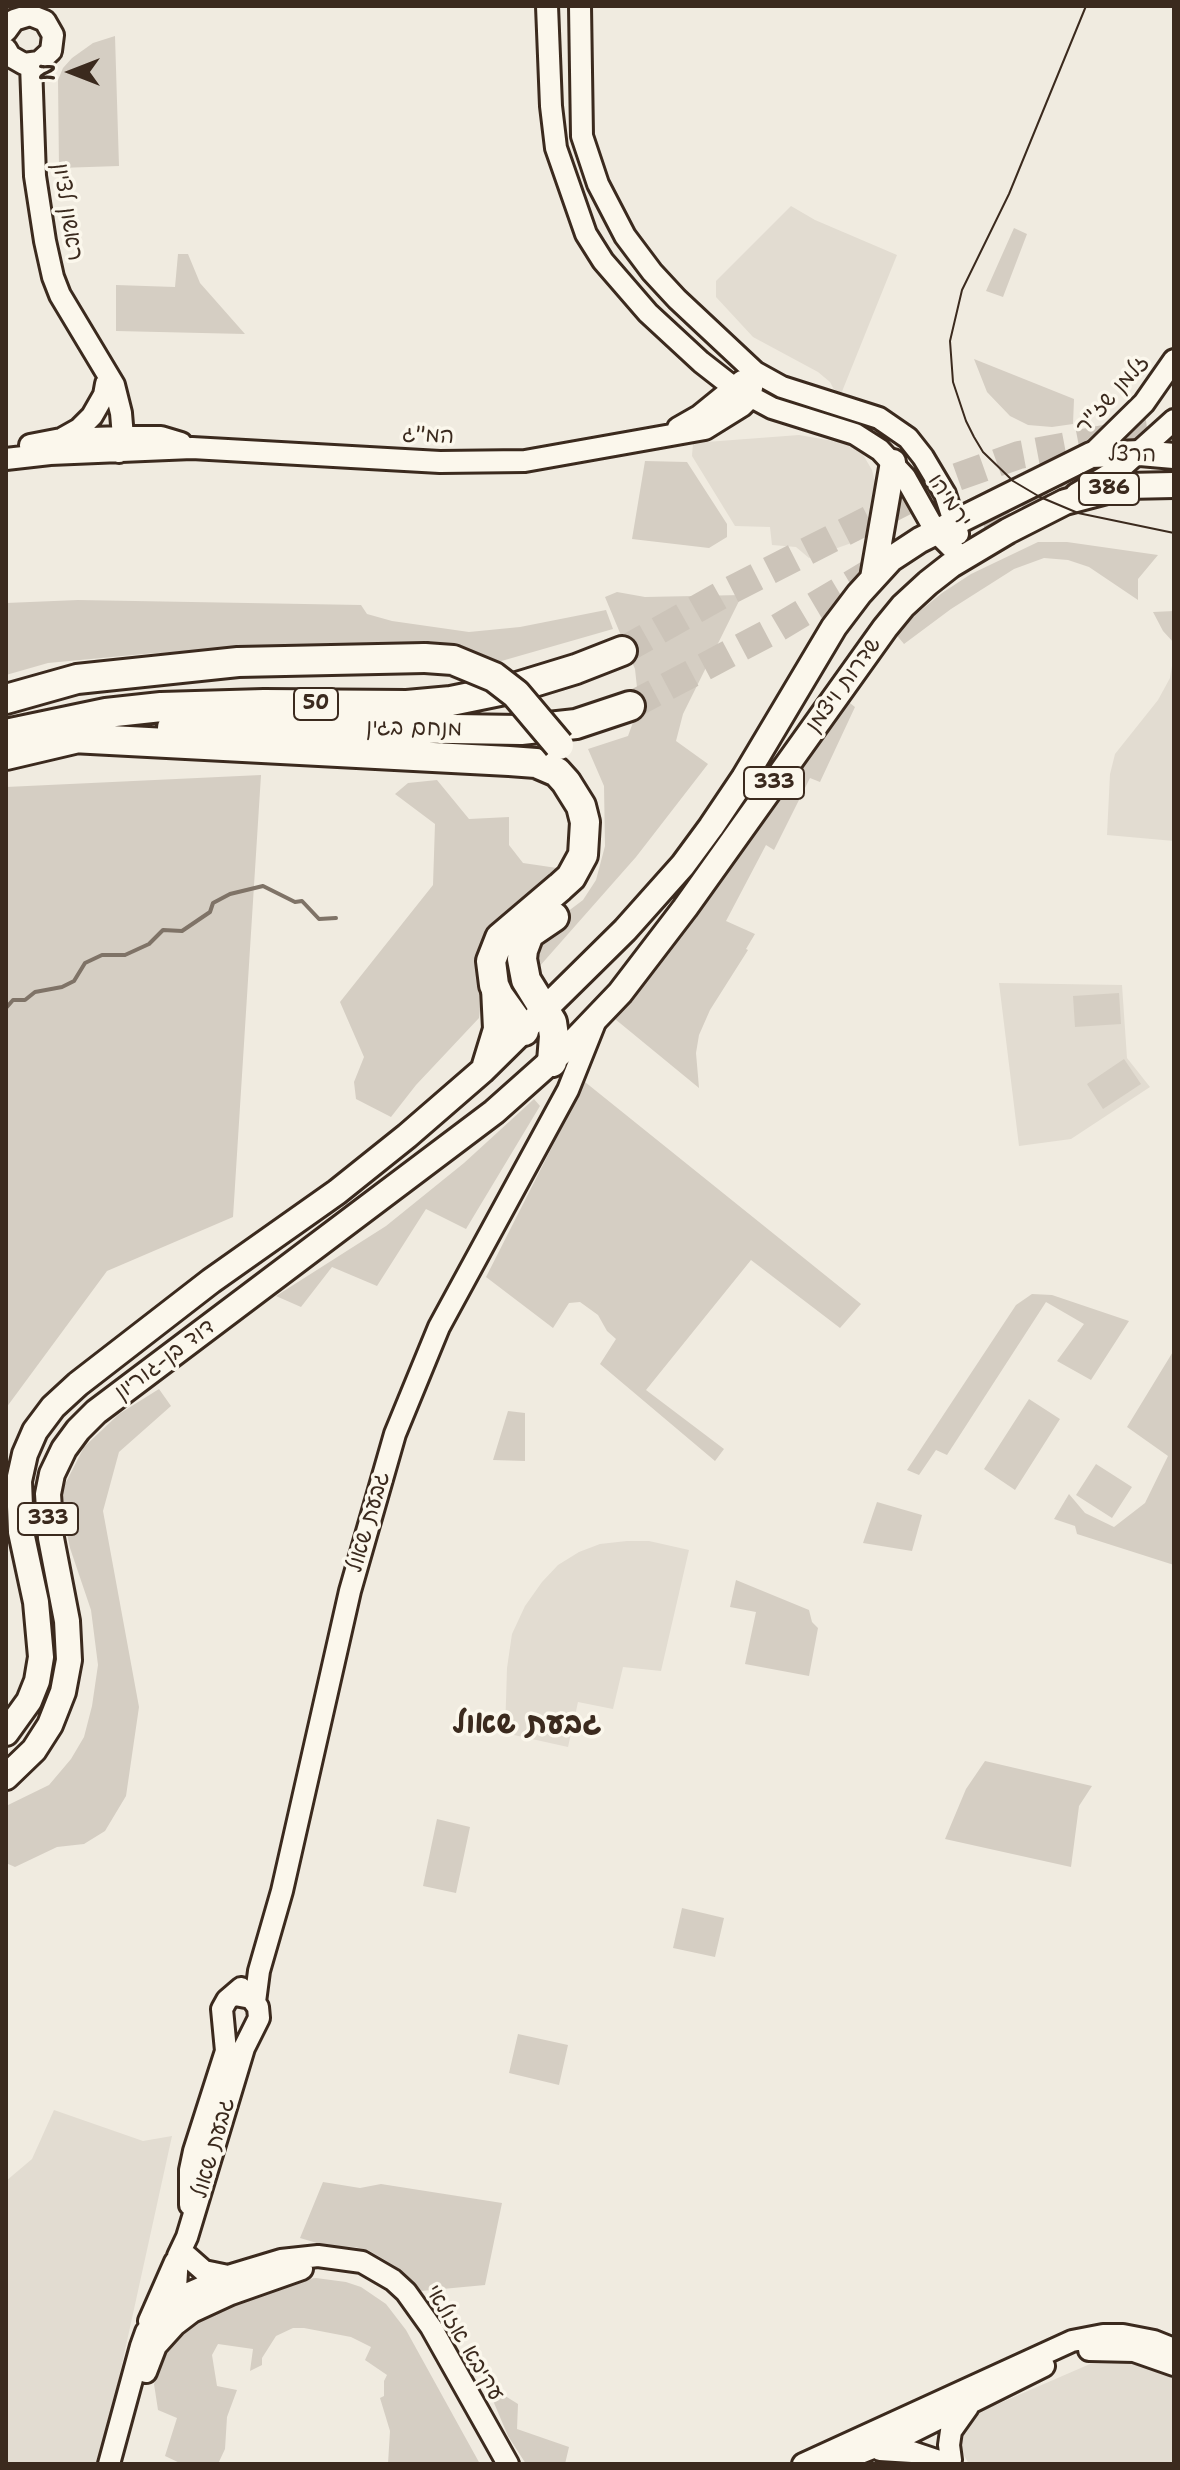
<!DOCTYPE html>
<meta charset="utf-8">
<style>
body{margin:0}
#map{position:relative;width:1180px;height:2470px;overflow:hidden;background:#f0ebe0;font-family:"Shantell Sans",sans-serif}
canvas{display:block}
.frame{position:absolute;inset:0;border:8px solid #3b2a1e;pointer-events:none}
.north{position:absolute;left:32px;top:32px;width:80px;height:80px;-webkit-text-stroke:6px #fbf7ec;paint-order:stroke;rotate:270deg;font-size:22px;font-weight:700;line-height:32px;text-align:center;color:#3b2a1e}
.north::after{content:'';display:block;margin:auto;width:28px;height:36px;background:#3b2a1e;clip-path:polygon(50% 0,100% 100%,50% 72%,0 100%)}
</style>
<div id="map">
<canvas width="1180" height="2470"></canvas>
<div class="frame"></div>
<div class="north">N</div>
</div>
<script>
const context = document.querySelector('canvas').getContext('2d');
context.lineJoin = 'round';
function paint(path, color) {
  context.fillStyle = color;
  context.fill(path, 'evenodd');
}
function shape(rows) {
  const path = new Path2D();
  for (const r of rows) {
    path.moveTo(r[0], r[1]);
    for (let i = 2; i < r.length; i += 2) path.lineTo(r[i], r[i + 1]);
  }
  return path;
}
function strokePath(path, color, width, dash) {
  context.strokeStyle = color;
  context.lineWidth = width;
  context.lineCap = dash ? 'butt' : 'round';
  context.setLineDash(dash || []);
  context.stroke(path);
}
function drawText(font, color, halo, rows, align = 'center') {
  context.font = font + ' "Shantell Sans","Playpen Sans Hebrew",sans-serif';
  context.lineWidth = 7;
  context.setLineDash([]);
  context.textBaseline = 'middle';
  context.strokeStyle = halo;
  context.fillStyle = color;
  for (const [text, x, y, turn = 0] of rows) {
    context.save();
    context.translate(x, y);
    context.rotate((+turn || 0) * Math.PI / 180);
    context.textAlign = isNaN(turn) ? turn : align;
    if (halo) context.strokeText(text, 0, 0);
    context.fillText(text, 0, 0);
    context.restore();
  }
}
const built = shape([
 [791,206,815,220,897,255,839,399,830,382,818,372,753,337,716,297,716,281],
 [799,435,845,443,862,453,872,470,877,491,860,540,809,558,796,547,772,545,770,527,735,526,692,456,693,443],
 [1174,653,1174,841,1107,835,1110,774,1115,754,1158,700,1170,678],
 [999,983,1122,985,1127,1058,1150,1087,1071,1139,1019,1146],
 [627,1541,649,1541,689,1550,661,1671,623,1667,613,1709,578,1702,568,1747,505,1733,507,1668,512,1634,525,1606,542,1582,558,1565,579,1552,600,1544],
 [54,2110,143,2141,172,2136,100,2464,6,2464,6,2181,32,2159],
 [1149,2363,1174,2370,1174,2464,969,2464,947,2426,1090,2364]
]);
const green = shape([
 [115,36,119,166,59,168,58,80,63,68,72,58,93,43],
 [1014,228,1027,234,1003,297,986,291],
 [178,254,188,254,200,283,245,334,116,331,116,285,175,287],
 [974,359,1074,399,1073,424,1052,427,1028,425,1010,416,987,392],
 [645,461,687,462,727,524,727,537,709,548,632,539],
 [1038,542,1067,542,1158,555,1138,579,1138,600,1089,567,1068,560,1044,558,1014,569,951,609,904,644,894,632,942,593,971,574],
 [617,592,645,597,742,595,683,714,676,741,708,764,636,857,531,976,534,937,583,900,596,880,605,846,604,786,588,749,628,736,639,706,635,669,605,597],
 [78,600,361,605,367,614,392,621,469,632,520,627,606,610,613,629,491,664,401,645,155,653,48,663,6,675,6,603],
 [1174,611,1174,643,1163,631,1153,612],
 [842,697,855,707,820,782,810,778,774,850,766,845,726,921,755,934,746,949,748,950,710,1010,699,1035,696,1053,699,1088,615,1019],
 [261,775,233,1217,107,1271,6,1408,6,787],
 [437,780,469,819,509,817,509,845,523,863,557,868,482,992,479,1018,416,1085,391,1117,356,1099,354,1082,364,1057,340,1002,433,885,435,824,395,794,408,783],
 [1119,993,1121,1024,1075,1027,1073,996],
 [1124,1059,1141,1084,1103,1109,1087,1084],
 [585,1082,861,1304,840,1328,751,1260,646,1390,724,1449,715,1461,600,1364,616,1339,607,1331,598,1315,580,1302,569,1303,553,1328,486,1277],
 [534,1099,540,1106,466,1229,426,1209,377,1286,332,1267,301,1307,276,1296,386,1226,464,1163],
 [1032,1294,1052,1295,1129,1321,1091,1380,1057,1361,1084,1324,1046,1302,947,1455,936,1450,919,1475,907,1470,1016,1305],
 [1174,1350,1174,1565,1077,1534,1075,1526,1054,1519,1069,1494,1085,1513,1114,1527,1145,1503,1168,1456,1127,1427],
 [159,1389,171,1406,119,1452,103,1511,139,1707,126,1796,105,1831,84,1844,57,1847,15,1867,6,1863,6,1806,49,1785,71,1759,84,1737,92,1706,98,1665,91,1610,70,1548,65,1524,62,1490,84,1447,119,1414],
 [1029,1399,1060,1419,1015,1490,984,1469],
 [508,1411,525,1413,525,1461,493,1460],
 [1096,1464,1132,1487,1112,1518,1076,1495],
 [877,1502,922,1515,912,1551,863,1543],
 [736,1580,809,1610,812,1622,818,1628,809,1676,745,1664,756,1612,730,1607],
 [985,1761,1092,1786,1079,1806,1071,1867,945,1839,966,1789],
 [437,1819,470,1827,456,1893,423,1886],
 [682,1908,724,1918,715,1957,673,1948],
 [518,2034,568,2045,559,2085,509,2073],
 [323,2182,360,2188,381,2184,502,2203,485,2285,421,2291,395,2266,368,2250,355,2247,327,2246,300,2238],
 [316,2278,346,2282,361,2287,386,2304,406,2330,480,2464,388,2464,390,2431,380,2398,384,2396,384,2381,387,2375,365,2360,371,2347,351,2337,304,2328,293,2328,276,2336,262,2358,262,2365,250,2371,253,2349,218,2344,212,2355,217,2386,237,2390,227,2417,225,2449,218,2464,182,2464,165,2456,177,2418,158,2410,154,2384,166,2353,177,2340,200,2321,265,2290,297,2280],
 [486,2384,518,2404,517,2429,569,2447,565,2464,526,2464,508,2436]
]);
const stream = shape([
 [6,1008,13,1000,25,1000,35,992,62,987,74,981,85,963,102,955,125,955,149,944,163,930,182,931,210,912,213,903,230,894,263,886,295,902,302,901,319,919,336,918]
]);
const highwayTunnel = shape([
 [981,514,1085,490],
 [622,651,725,593,943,482,1019,455,1104,439,1174,430],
 [630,706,774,630,885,564]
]);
const secondary = shape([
 [547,6,551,106,556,148,586,234,603,261,648,313,701,362,733,387,772,408,855,434,880,450,905,477,936,532,962,558],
 [580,6,582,136,598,184,625,236,652,272,677,299,755,372,782,387,879,418,908,438,923,457,945,494,958,534],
 [6,31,14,20,30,15,45,21,53,35,51,51,39,62,24,64,10,56,6,49],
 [31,64,35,176,45,241,53,277,60,295,114,385,121,413,123,437,119,452],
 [678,428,699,416,742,381],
 [63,438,79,429,92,416,104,395,106,384],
 [30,445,61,439,123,437,161,437,181,443],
 [1091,455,1144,403,1174,360],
 [6,459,50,454,192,448,440,462,525,461,705,429,742,406,750,398,755,372],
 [1076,494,1123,466,1174,420],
 [255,2002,259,1971,282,1891,350,1591,395,1434,439,1327,568,1090,594,1025],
 [190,2205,190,2170,194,2151,226,2051,222,2009,227,2000,241,1988],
 [187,2256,204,2271,228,2276],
 [188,2308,178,2299,176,2288,178,2256,187,2237,244,2048,259,2018,258,2007,251,1998,235,1995],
 [149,2321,175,2262],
 [1089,2350,1134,2351,1174,2365],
 [146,2372,156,2346,175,2325,192,2312,231,2294,302,2269],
 [880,2450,912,2452,942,2462],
 [951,2460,949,2445,951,2431,968,2407],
 [838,2462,910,2433,1044,2366],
 [109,2464,141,2346,146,2332,158,2316,189,2293,228,2276,281,2260,318,2256,362,2262,393,2280,406,2292,431,2327,508,2464],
 [803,2464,1072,2341,1103,2335,1123,2335,1154,2341,1174,2349]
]);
const primary = shape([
 [873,578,893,462],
 [485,1065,496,1029,494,988],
 [6,1733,29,1701,37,1681,41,1657,36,1602,21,1532,19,1481,25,1454,35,1431,53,1407,78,1384,211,1281,337,1192,407,1136,482,1071,625,930,683,865,711,827,744,778,834,627,859,594,891,559,920,540,1091,455,1140,453,1174,456],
 [6,1777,34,1750,50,1725,63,1692,69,1660,67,1621,51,1538,48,1494,52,1474,64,1449,78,1430,96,1412,494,1112,576,1039,620,993,685,908,885,628,903,606,928,583,951,565,1008,531,1065,502,1126,486,1174,485]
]);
const highway = shape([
 [6,699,77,679,238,662,425,658],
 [172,728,249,726,521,730,576,724,630,706],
 [6,734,106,713,161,707,264,704,407,705,451,701,514,688,576,669,622,651],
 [72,738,509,761,536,763,557,772,566,782,581,806,585,822,583,855,571,877,560,887,500,938,491,961,494,985,499,996,524,1031],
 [6,755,91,735],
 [552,1062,554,1036,552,1022,526,980,522,959,523,950,529,934,554,917]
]);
const tram = shape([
 [1086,6,1009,194,962,290,950,341,953,382,966,421,974,437,983,452,1013,481,1040,497,1078,513,1174,533]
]);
const highwayBridge = shape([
 [425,658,453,660,494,677,516,694,559,745]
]);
const shields = [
 [1109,489,60],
 [316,704,44],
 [774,783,60],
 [48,1519,60]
];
const shieldNames = [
 ["386",1109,489],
 ["50",316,704],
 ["333",774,783],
 ["333",48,1519]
];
const streetNames = [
 ["ראשון לציון",67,212,81],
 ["זלמן שז\"ר",1113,395,-48],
 ["המ\"ג",428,436,3],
 ["הרצל",1132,455,1],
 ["ירמיהו",949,501,56],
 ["שדרות ויצמן",844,685,-54],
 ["מנחם בגין",414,729,1],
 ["דוד בן-גוריון",165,1360,-37],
 ["גבעת שאול",369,1522,-74],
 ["גבעת שאול",214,2148,-74],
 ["עקיבא אזולאי",464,2343,59]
];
const districtNames = [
 ["גבעת שאול",527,1725]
];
paint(built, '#e2dcd1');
paint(green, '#d5cec3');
strokePath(stream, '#7f7367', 4);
strokePath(highwayTunnel, '#ccc4b9', 28, [28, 14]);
strokePath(secondary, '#3b2a1e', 26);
strokePath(primary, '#3b2a1e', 30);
strokePath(highway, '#3b2a1e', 34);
strokePath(secondary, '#fbf7ec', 20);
strokePath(primary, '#fbf7ec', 24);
strokePath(highway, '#fbf7ec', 28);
strokePath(tram, '#3b2a1e', 2);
strokePath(highwayBridge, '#3b2a1e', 34, []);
strokePath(highwayBridge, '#fbf7ec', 28);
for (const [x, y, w] of shields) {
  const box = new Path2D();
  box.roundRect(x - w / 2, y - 16, w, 32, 6);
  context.fillStyle = '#fbf7ec';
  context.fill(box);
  strokePath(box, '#3b2a1e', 2);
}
drawText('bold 20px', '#3b2a1e', null, shieldNames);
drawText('22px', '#3b2a1e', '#fbf7ec', streetNames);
drawText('bold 30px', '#3b2a1e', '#fbf7ec', districtNames);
</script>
